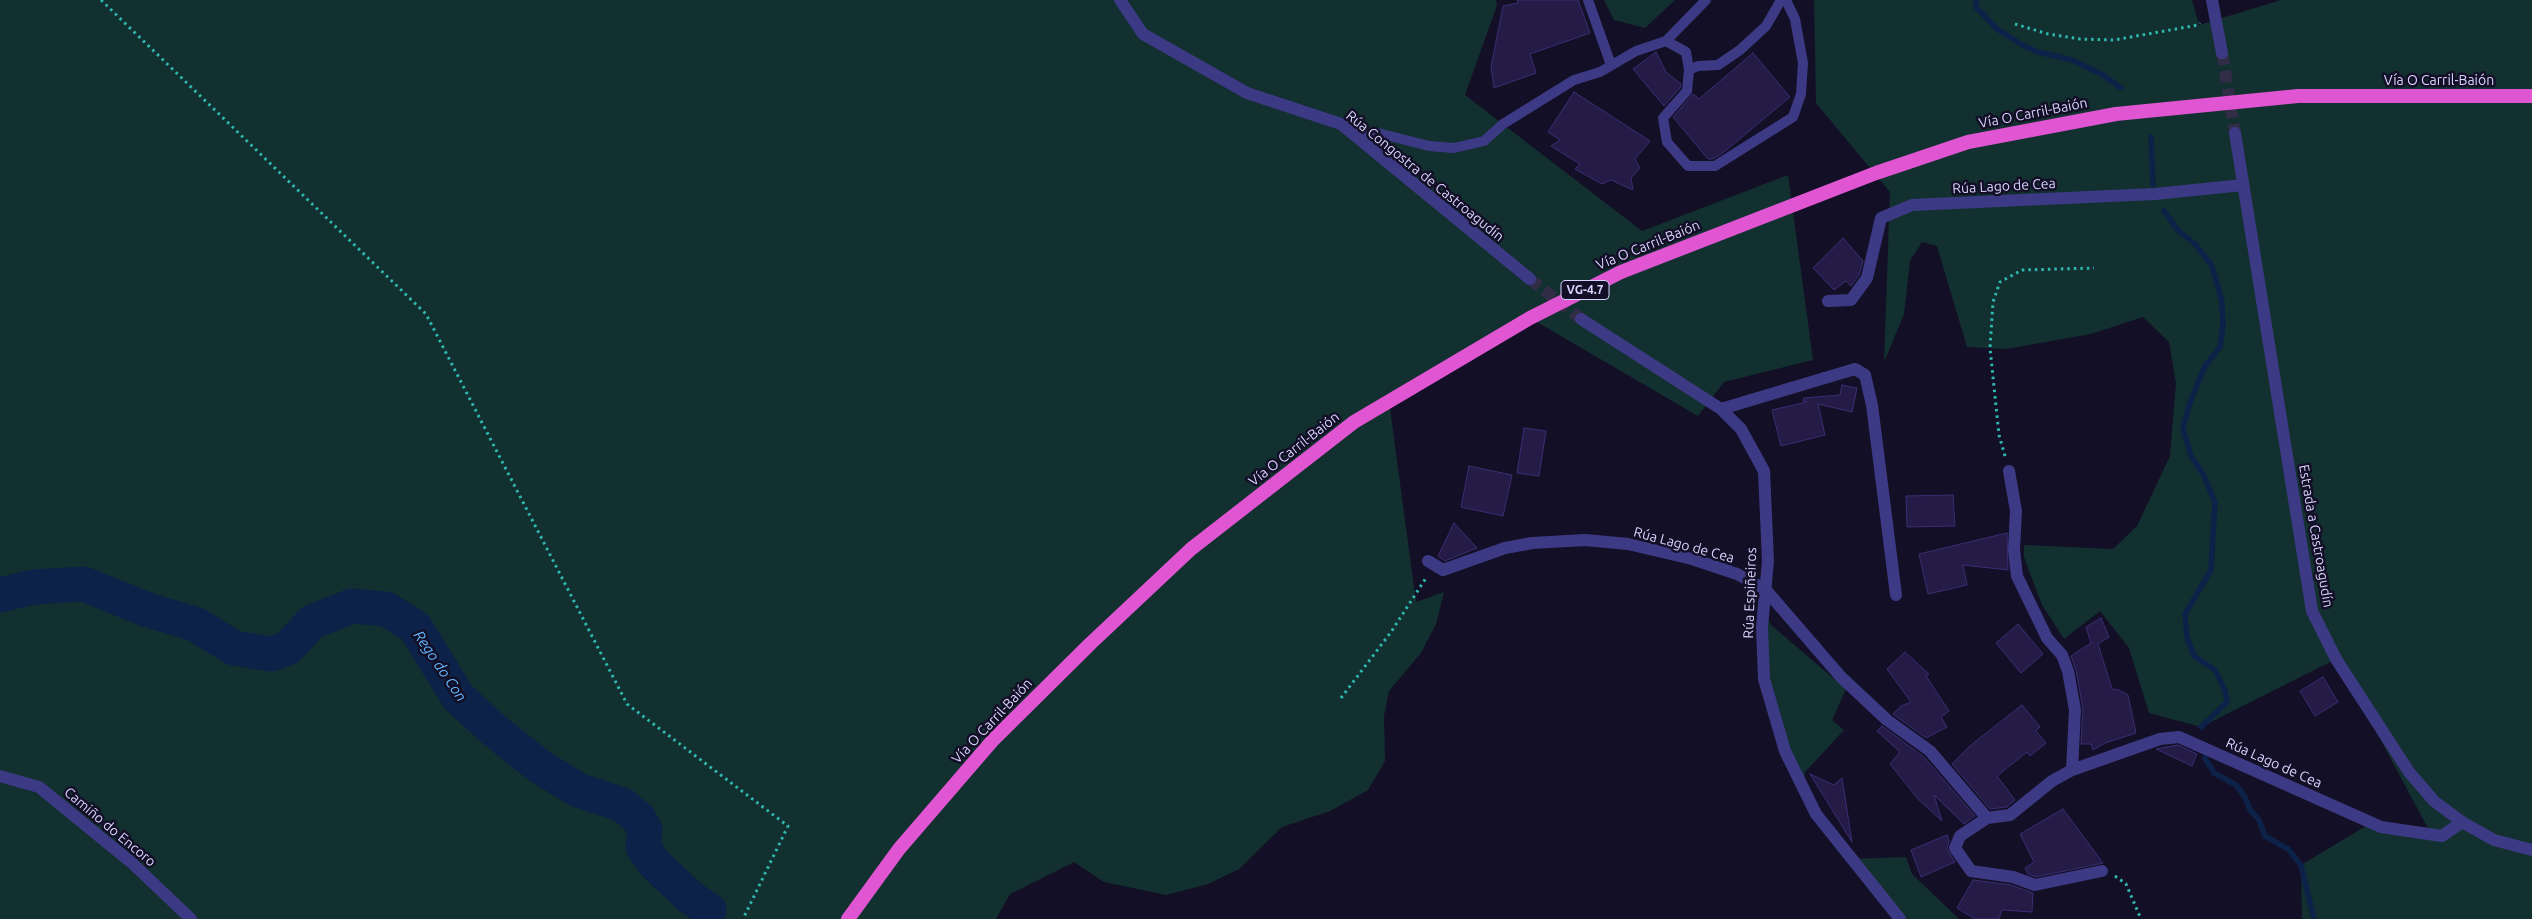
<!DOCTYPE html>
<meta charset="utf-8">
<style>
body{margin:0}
canvas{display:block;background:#130f26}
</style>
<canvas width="2532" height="919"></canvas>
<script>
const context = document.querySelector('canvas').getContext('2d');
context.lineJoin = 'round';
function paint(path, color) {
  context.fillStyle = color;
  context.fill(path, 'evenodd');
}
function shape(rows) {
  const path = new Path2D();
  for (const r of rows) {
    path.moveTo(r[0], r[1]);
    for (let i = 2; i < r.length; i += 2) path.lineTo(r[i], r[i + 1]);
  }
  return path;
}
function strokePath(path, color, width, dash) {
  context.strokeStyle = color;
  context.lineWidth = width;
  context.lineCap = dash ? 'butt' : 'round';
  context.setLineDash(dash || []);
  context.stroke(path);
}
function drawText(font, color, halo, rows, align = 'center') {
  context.font = font + ' Ubuntu,sans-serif';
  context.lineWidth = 5;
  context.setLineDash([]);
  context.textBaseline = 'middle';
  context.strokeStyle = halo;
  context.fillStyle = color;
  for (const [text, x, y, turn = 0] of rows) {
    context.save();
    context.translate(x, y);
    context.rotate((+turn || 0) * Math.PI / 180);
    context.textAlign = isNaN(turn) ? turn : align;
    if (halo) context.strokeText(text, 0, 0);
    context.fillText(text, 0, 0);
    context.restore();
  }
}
const green = shape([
 [0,0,1496,0,1497,5,1465,95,1642,231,1788,175,1813,360,1724,382,1698,416,1530,318,1389,401,1416,602,1444,592,1436,624,1421,653,1389,691,1384,716,1385,761,1368,790,1330,811,1282,827,1239,869,1208,884,1166,895,1104,882,1074,862,1010,894,996,919,0,919],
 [1604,0,1675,0,1645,28,1614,20],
 [1814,0,2192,0,2199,25,2281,0,2532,0,2532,919,2302,919,2301,865,2371,823,2431,834,2323,632,2336,659,2201,727,2149,713,2129,648,2100,611,2064,639,2042,605,2024,557,2024,545,2113,549,2137,526,2170,456,2176,383,2169,342,2143,317,2091,334,2006,349,1967,347,1937,246,1922,242,1910,261,1904,314,1884,362,1890,192,1816,103],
 [1764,609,1771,625,1846,689,1832,720,1844,730,1805,772,1804,790,1764,679],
 [1906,857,1912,874,1959,919,1901,919,1851,859]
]);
const stream = shape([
 [1976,0,1976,7,1997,29,2024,46,2038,52,2072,60,2103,75,2121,88],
 [2151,137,2153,185],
 [2164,211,2178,230,2195,244,2212,266,2222,302,2223,327,2220,347,2205,366,2190,402,2183,428,2191,456,2204,476,2215,502,2211,570,2185,614,2187,637,2194,656,2215,670,2225,690,2227,702,2201,727],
 [2205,758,2214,773,2236,785,2245,797,2250,810,2259,820,2265,836,2288,849,2301,865,2314,919]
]);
const river = shape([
 [0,595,33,587,84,584,148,610,195,624,234,648,271,654,288,648,312,622,352,606,386,609,415,627,458,697,494,730,539,766,578,790,623,805,639,819,645,830,643,847,655,864,691,898,709,910]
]);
const building = shape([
 [1517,0,1578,0,1590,33,1530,54,1536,73,1494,88,1491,67,1503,6,1518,3,1517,0],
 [1656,52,1666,72,1681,84,1680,88,1664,106,1633,69,1656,52],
 [1753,53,1790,97,1724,152,1713,159,1708,159,1673,117,1693,94,1699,99,1753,53],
 [1574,92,1650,141,1635,159,1640,168,1631,178,1633,190,1611,180,1602,184,1575,169,1580,164,1551,146,1560,140,1548,132,1574,92],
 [1843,238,1863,261,1859,275,1851,286,1846,281,1834,290,1813,268,1843,238],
 [1842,385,1857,388,1852,412,1818,404,1825,435,1781,446,1772,410,1807,402,1803,401,1804,398,1840,395,1842,385],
 [1524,428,1546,431,1539,476,1517,473,1524,428],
 [1469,466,1512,475,1503,516,1461,507,1469,466],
 [1953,495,1955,526,1907,527,1906,496,1953,495],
 [1454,523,1477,548,1445,561,1438,556,1454,523],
 [2007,533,2008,570,1963,565,1967,585,1928,594,1919,554,2007,533],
 [2101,618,2109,637,2098,644,2112,689,2119,690,2128,695,2136,733,2105,743,2093,750,2091,744,2081,744,2083,709,2076,670,2071,656,2091,643,2086,627,2101,618],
 [2018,624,2043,654,2021,673,1996,643,2018,624],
 [1905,652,1929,674,1926,676,1949,711,1941,717,1947,727,1926,738,1893,714,1901,706,1911,702,1887,669,1905,652],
 [2323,677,2338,702,2315,716,2300,691,2323,677],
 [2022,705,2040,727,2036,731,2046,743,2030,756,2027,752,1997,776,2015,800,2007,807,1990,809,1952,764,1971,745,2022,705],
 [1882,726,1924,757,1975,816,1964,824,1934,795,1942,821,1918,799,1890,764,1900,752,1877,731,1882,726],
 [2178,745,2197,754,2192,766,2156,749,2178,745],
 [1810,774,1834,785,1842,778,1852,842,1810,774],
 [2063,809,2103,863,2036,877,2028,874,2025,868,2034,862,2020,834,2063,809],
 [1947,835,1949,841,1947,849,1955,862,1921,877,1911,850,1947,835],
 [1973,880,2011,885,2033,893,2032,912,2002,910,1999,919,1975,919,1957,908,1973,880]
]);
const minorTunnel = shape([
 [1530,279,1581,319]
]);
const tertiaryTunnel = shape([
 [2222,53,2235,133]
]);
const path = shape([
 [101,0,426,314,627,704,788,826,743,919],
 [2015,24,2048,34,2080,39,2114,40,2198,25,2200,23],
 [2005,456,1999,435,1990,348,1993,302,2000,282,2022,270,2094,268],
 [1341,698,1391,632,1426,578],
 [2115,876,2126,884,2141,919]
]);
const service = shape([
 [1588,0,1611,65],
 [1666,41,1686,52,1689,70,1687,91,1663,118,1667,142,1688,166,1715,166,1793,117,1801,94,1803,63,1795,19,1786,0],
 [1689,70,1698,66,1718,65,1740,50,1766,26,1781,0],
 [1358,138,1378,133,1429,146,1454,148,1484,141,1503,124,1574,80,1600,72,1636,51,1666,41,1706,0]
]);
const minor = shape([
 [1120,0,1143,34,1247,93,1341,124,1530,279],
 [1828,301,1851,300,1867,278,1881,218,1912,205,2155,194,2243,185],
 [1581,319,1721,409,1741,429,1764,471,1768,561,1762,627,1764,679,1785,751,1816,814,1900,919],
 [1721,409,1855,369,1865,375,1872,405,1896,595],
 [2009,471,2016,511,2014,550,2017,576,2047,638,2062,655,2068,671,2075,710,2072,770],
 [1428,561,1443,570,1505,548,1532,543,1585,540,1628,544,1692,559,1737,574,1765,589,1841,677,1887,720,1930,751,1987,818],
 [0,776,39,787,132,863,191,919],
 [2102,871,2035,885,2013,877,1971,871,1955,848,1960,836,1987,818,2010,815,2052,781,2072,770,2160,739,2179,737,2381,827,2442,836,2462,822]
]);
const tertiary = shape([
 [2212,0,2222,53],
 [2235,133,2312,611,2336,659,2409,772,2434,801,2462,822,2494,840,2532,850]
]);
const trunk = shape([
 [848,919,899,849,993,740,1091,643,1191,549,1354,422,1530,318,1621,272,1876,173,1968,142,2116,114,2298,96,2532,96]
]);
const shields = [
 [1585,290,48]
];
const shieldNames = [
 ["VG-4.7",1585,290]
];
const streetNames = [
 ["Vía O Carril-Baión",2439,80],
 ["Vía O Carril-Baión",2033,113,-11],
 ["Rúa Congostra de Castroagudín",1425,176,39],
 ["Rúa Lago de Cea",2004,186,-3],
 ["Vía O Carril-Baión",1648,245,-22],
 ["Vía O Carril-Baión",1294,449,-38],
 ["Estrada a Castroagudín",2316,536,80],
 ["Rúa Lago de Cea",1684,545,15],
 ["Rúa Espiñeiros",1750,593,-88],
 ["Vía O Carril-Baión",992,721,-47],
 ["Rúa Lago de Cea",2274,763,24],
 ["Camiño do Encoro",110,827,40]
];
const waterNames = [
 ["Rego do Con",440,666,56]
];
paint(green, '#12302f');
strokePath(stream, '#0c2248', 5.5);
strokePath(river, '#0c2248', 35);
paint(building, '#241b47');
strokePath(building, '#3b2d73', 1);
strokePath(minorTunnel, '#312d47', 12, [12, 6]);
strokePath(tertiaryTunnel, '#312d47', 12, [12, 6]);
strokePath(path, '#2fb8b0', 3, [2.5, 4]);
strokePath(service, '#3d3a85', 10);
strokePath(minor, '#3d3a85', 12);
strokePath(tertiary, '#3d3a85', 12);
strokePath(trunk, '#e055d1', 14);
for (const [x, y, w] of shields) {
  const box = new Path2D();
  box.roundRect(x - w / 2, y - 9.5, w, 19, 4);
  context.fillStyle = '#130f26';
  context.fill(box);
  strokePath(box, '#d9d4ff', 1);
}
drawText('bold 12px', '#d9d4ff', null, shieldNames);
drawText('14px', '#d9d4ff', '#130f26', streetNames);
drawText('italic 15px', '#62b6ff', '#130f26', waterNames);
</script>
